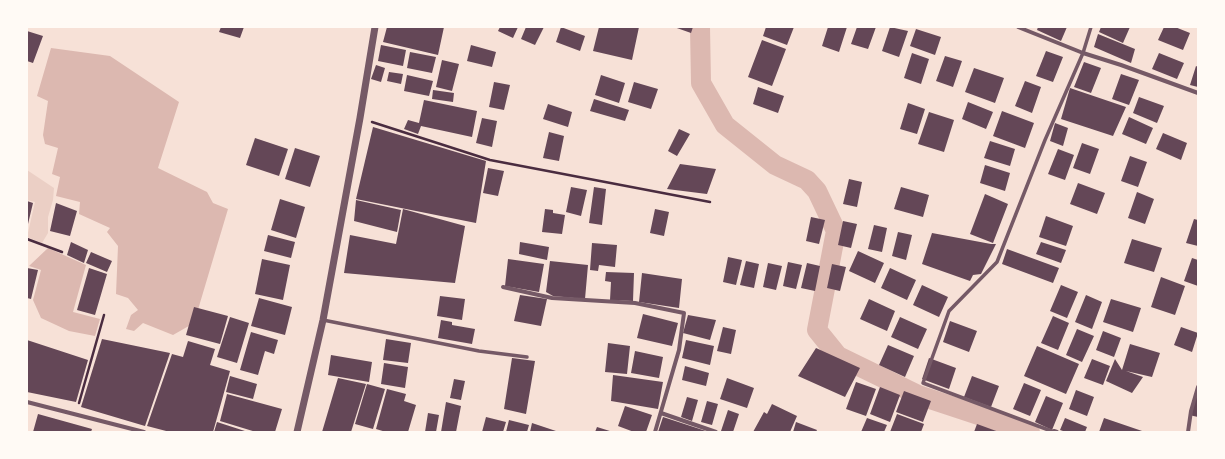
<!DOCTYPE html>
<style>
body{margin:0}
#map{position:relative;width:1225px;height:459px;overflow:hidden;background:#f7e1d7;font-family:"Open Sans",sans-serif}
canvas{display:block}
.frame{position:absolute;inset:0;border:28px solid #fffaf5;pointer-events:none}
</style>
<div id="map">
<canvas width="1225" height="459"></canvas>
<div class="frame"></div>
</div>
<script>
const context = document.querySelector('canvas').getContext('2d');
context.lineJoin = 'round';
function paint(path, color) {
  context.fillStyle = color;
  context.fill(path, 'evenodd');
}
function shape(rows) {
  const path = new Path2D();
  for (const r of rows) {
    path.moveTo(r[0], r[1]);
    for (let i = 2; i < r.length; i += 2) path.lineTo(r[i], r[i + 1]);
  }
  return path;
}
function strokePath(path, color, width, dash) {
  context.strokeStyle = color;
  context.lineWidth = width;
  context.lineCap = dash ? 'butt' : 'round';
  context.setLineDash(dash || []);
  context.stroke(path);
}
const green = shape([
 [27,170,54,188,53,200,48,217,48,233,42,243,27,237,35,202,27,200]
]);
const water = shape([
 [51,48,110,56,179,102,158,168,207,192,213,203,228,209,194,323,173,335,143,323,134,331,126,329,131,315,138,310,128,298,116,294,118,246,107,232,110,228,79,214,80,202,56,196,60,177,52,174,58,148,45,144,43,135,48,101,37,96],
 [48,248,86,265,73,312,100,319,95,336,69,331,41,318,33,300,41,270,29,266]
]);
const canal = shape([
 [700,27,701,83,725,125,775,165,807,180,817,191,836,231,817,330,838,356,918,395,1030,432]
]);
const building = shape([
 [221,27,244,27,240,38,219,32],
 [387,27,444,27,438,55,383,42],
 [500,27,518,27,513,38,498,31],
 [526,27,544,27,535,45,521,39],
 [561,27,585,36,580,51,556,42],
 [599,27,639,27,632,60,593,51],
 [674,27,693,27,691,33],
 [766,27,794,27,787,45,763,36],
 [828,27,847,27,839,52,822,46],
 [857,27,876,27,868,49,851,44],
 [890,27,908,31,899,57,882,51],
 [1038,27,1067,27,1061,41,1037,30],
 [1101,27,1130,27,1123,43,1099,32],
 [1164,27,1175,27,1190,33,1183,50,1158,40],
 [916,29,941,37,935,55,910,46],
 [27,31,43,36,33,63,27,61],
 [1098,34,1135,49,1131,63,1094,47],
 [762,40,786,49,772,86,748,77],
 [381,45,406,50,403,66,378,61],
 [471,45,496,52,492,67,467,61],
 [1046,51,1063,57,1053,82,1036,76],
 [410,52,436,57,432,73,407,68],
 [912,53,929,59,921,84,904,78],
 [1159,53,1184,63,1177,79,1152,69],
 [945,56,962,61,953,87,936,81],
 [442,60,459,64,452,91,436,87],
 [1084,62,1101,68,1091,93,1074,87],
 [376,65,385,68,381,82,371,79],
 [1196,66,1198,67,1198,87,1190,85],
 [974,68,1004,78,995,103,965,92],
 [389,72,403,74,401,84,387,81],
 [1121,74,1139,80,1129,105,1112,99],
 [407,75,433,81,429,96,404,91],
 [601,75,625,83,619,103,595,95],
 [1025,81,1041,87,1032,113,1015,106],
 [494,82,510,85,504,110,489,107],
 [634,82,658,89,651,109,628,102],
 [758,87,784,96,778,113,753,104],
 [1070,88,1126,107,1113,136,1061,119],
 [433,90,454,93,453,102,432,99],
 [1139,97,1164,106,1157,123,1133,113],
 [594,99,629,110,625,121,590,111],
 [424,100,477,111,472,137,421,126,418,134,404,129,408,120,419,123],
 [968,102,993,112,986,129,962,119],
 [908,103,925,109,917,134,900,129],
 [548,104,572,112,568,127,543,119],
 [1002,111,1034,123,1025,148,993,136],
 [929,112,954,120,944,152,918,144],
 [1129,117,1153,128,1146,144,1122,134],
 [482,118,497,121,492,147,476,143],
 [1055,123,1068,128,1063,146,1050,141],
 [373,127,486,161,476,223,356,199],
 [679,129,690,134,677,156,668,151],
 [549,132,564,136,559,161,543,158],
 [1163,133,1187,143,1181,160,1156,149],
 [255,138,288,149,279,176,246,165],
 [990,141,1015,149,1010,166,984,158],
 [1082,143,1099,149,1090,174,1073,168],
 [295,148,320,156,310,187,285,179],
 [1058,149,1074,155,1065,180,1048,174],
 [1130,156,1147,162,1138,187,1121,181],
 [680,164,716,169,707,194,667,189],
 [985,165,1010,173,1005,191,980,183],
 [488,168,504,171,498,196,483,193],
 [849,179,862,182,857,207,843,204],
 [1078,183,1105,193,1097,214,1070,204],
 [571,187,587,190,581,216,566,212],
 [594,187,606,189,602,225,589,223],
 [901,187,929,195,923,217,894,209],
 [1137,192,1154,199,1145,224,1128,218],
 [985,194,1008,204,993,243,970,234],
 [280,199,305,207,296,238,271,230],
 [356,200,401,210,397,232,354,221],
 [27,201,33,203,28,224,27,224],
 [56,203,77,211,70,236,50,231],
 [403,209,465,226,455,283,344,273,350,235,396,244],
 [545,209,553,210,553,213,565,215,562,234,542,232],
 [655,209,669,212,664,236,650,233],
 [1046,216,1073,226,1066,246,1039,237],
 [811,217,825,220,819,244,806,241],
 [1194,219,1198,220,1198,246,1186,243],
 [843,221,857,224,851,248,838,245],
 [874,225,887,228,882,252,868,249],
 [898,232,912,235,906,260,892,256],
 [932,233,991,244,996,244,981,274,973,275,970,281,922,264],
 [268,235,295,242,291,258,264,251],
 [1132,239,1162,248,1154,272,1124,263],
 [71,242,88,250,84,263,67,255],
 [520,242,549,247,547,260,519,254],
 [1041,242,1066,250,1061,263,1036,254],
 [592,243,617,245,615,267,599,265,598,271,590,270],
 [1007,249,1059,268,1053,283,1002,264],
 [858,251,884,263,875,283,849,271],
 [91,252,112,261,107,272,86,263],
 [728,257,742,260,736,285,723,282],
 [1192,258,1198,260,1198,286,1184,281],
 [262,259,290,265,283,300,255,294],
 [508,259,544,264,539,292,505,286],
 [550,261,588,265,585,299,553,296,546,292],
 [746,261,759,264,754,288,740,285],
 [788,262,802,265,796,289,783,286],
 [768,263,782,266,776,290,763,287],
 [807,263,820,266,815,291,801,288],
 [832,264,846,267,840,291,827,288],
 [27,268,38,270,31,299,27,298],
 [89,268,107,274,95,315,77,310],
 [890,268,916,280,907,300,881,288],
 [606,272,634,273,633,301,610,300,611,282,605,281],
 [642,273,682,279,679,308,639,302],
 [1161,277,1185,286,1175,315,1151,307],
 [922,285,948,297,939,317,913,305],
 [1061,285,1078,292,1067,318,1050,311],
 [520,295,547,299,541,326,514,321],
 [1086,295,1102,302,1092,329,1075,322],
 [440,296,465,299,462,320,437,316],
 [259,298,292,307,285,335,251,326],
 [869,299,895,311,887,331,860,319],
 [1111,299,1141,308,1133,332,1103,322],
 [194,307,228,316,220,344,186,335],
 [643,314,678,323,672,346,637,338],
 [688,315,716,320,710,340,683,333],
 [1053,316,1069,323,1058,350,1041,343],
 [230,317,249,323,237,363,217,357],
 [900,317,927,329,918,349,891,337],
 [441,320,452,322,452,325,475,329,472,344,438,338],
 [950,321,977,331,969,352,943,342],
 [723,327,736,330,731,354,717,351],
 [1181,327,1198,333,1192,352,1174,345],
 [1077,329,1094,336,1082,362,1066,355],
 [1103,331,1121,338,1114,357,1096,350],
 [251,332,278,340,274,354,265,351,258,375,240,370],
 [102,339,170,353,145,426,81,407],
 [386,339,411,343,408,363,383,360],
 [27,340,88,360,76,402,27,392],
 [686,340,714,346,710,365,682,358],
 [188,341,215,349,210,365,230,371,213,432,170,432,147,426,172,354,183,357],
 [608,343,630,346,627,374,605,372],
 [1130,344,1160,353,1152,377,1126,371,1143,377,1132,393,1106,381,1115,359,1122,370],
 [888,345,914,356,905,377,879,365],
 [1037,346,1079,364,1066,394,1024,376],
 [816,348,860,368,845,397,798,376],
 [635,351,663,357,659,378,631,373],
 [331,355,372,362,369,382,328,375],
 [512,358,535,361,526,414,504,409],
 [929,358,956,368,949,389,922,379],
 [1092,359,1110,366,1103,385,1084,378],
 [384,363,408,367,405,388,381,384],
 [685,366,709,373,706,386,682,380],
 [613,375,663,382,658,409,611,401],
 [230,376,257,384,253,399,226,392],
 [972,376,999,386,991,407,964,397],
 [338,378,366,384,351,432,322,432],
 [727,378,754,388,747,408,720,399],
 [454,379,465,381,461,400,450,398],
 [856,382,876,389,866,416,846,409],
 [1024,383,1041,390,1030,416,1013,409],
 [367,384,385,389,373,429,355,424],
 [880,387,900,395,890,422,870,414],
 [1198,388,1198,417,1189,415],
 [387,389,406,394,404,401,416,405,408,432,386,432,376,429],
 [1076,390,1094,397,1087,416,1069,409],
 [904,391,931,401,923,422,896,412],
 [227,394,282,409,275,432,256,432,220,421],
 [1046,396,1063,403,1052,430,1035,422],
 [687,397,698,400,692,421,681,417],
 [707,401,718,404,712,425,701,422],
 [446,402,461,406,456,432,441,432],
 [772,404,797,416,790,432,753,432,764,412,767,414],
 [625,406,652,415,646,432,634,432,618,426],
 [728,410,739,414,733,432,721,431],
 [428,413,439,415,436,432,425,432],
 [38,414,92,429,91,432,33,432],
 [897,414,924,424,921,432,890,432],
 [486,417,506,422,503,432,482,432],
 [663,417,709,432,658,432],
 [867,418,887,425,884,432,861,432],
 [1065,418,1087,427,1085,432,1066,432,1060,430],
 [1104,418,1145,432,1099,432],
 [509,420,529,425,527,432,506,432],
 [217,422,248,432,214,432],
 [796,422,817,430,816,432,793,432],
 [532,423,559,432,530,432],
 [977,424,999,432,974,432],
 [597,427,613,432,595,432]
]);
const path = shape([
 [372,122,490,160,710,202],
 [27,239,62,252],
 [79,403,104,315]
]);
const pedestrian = shape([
 [323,320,479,351,527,357],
 [1054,432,923,383,949,311,997,262,1045,140,1083,53,1091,27]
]);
const minor = shape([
 [1018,27,1083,53,1121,65,1198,93],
 [503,287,552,298,635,303,684,313,679,350,655,432],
 [27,402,144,432],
 [661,413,716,432],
 [1054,431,1057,432],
 [1188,432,1191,411,1198,387]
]);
const tertiary = shape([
 [297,432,323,320,360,118,375,27]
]);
paint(green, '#ebcfc5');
paint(water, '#dcb8b0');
strokePath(canal, '#dcb8b0', 20);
paint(building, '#644757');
strokePath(path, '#4a2c40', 2.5);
strokePath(pedestrian, '#755966', 3.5);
strokePath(minor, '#755966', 4);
strokePath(tertiary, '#755966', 7);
</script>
